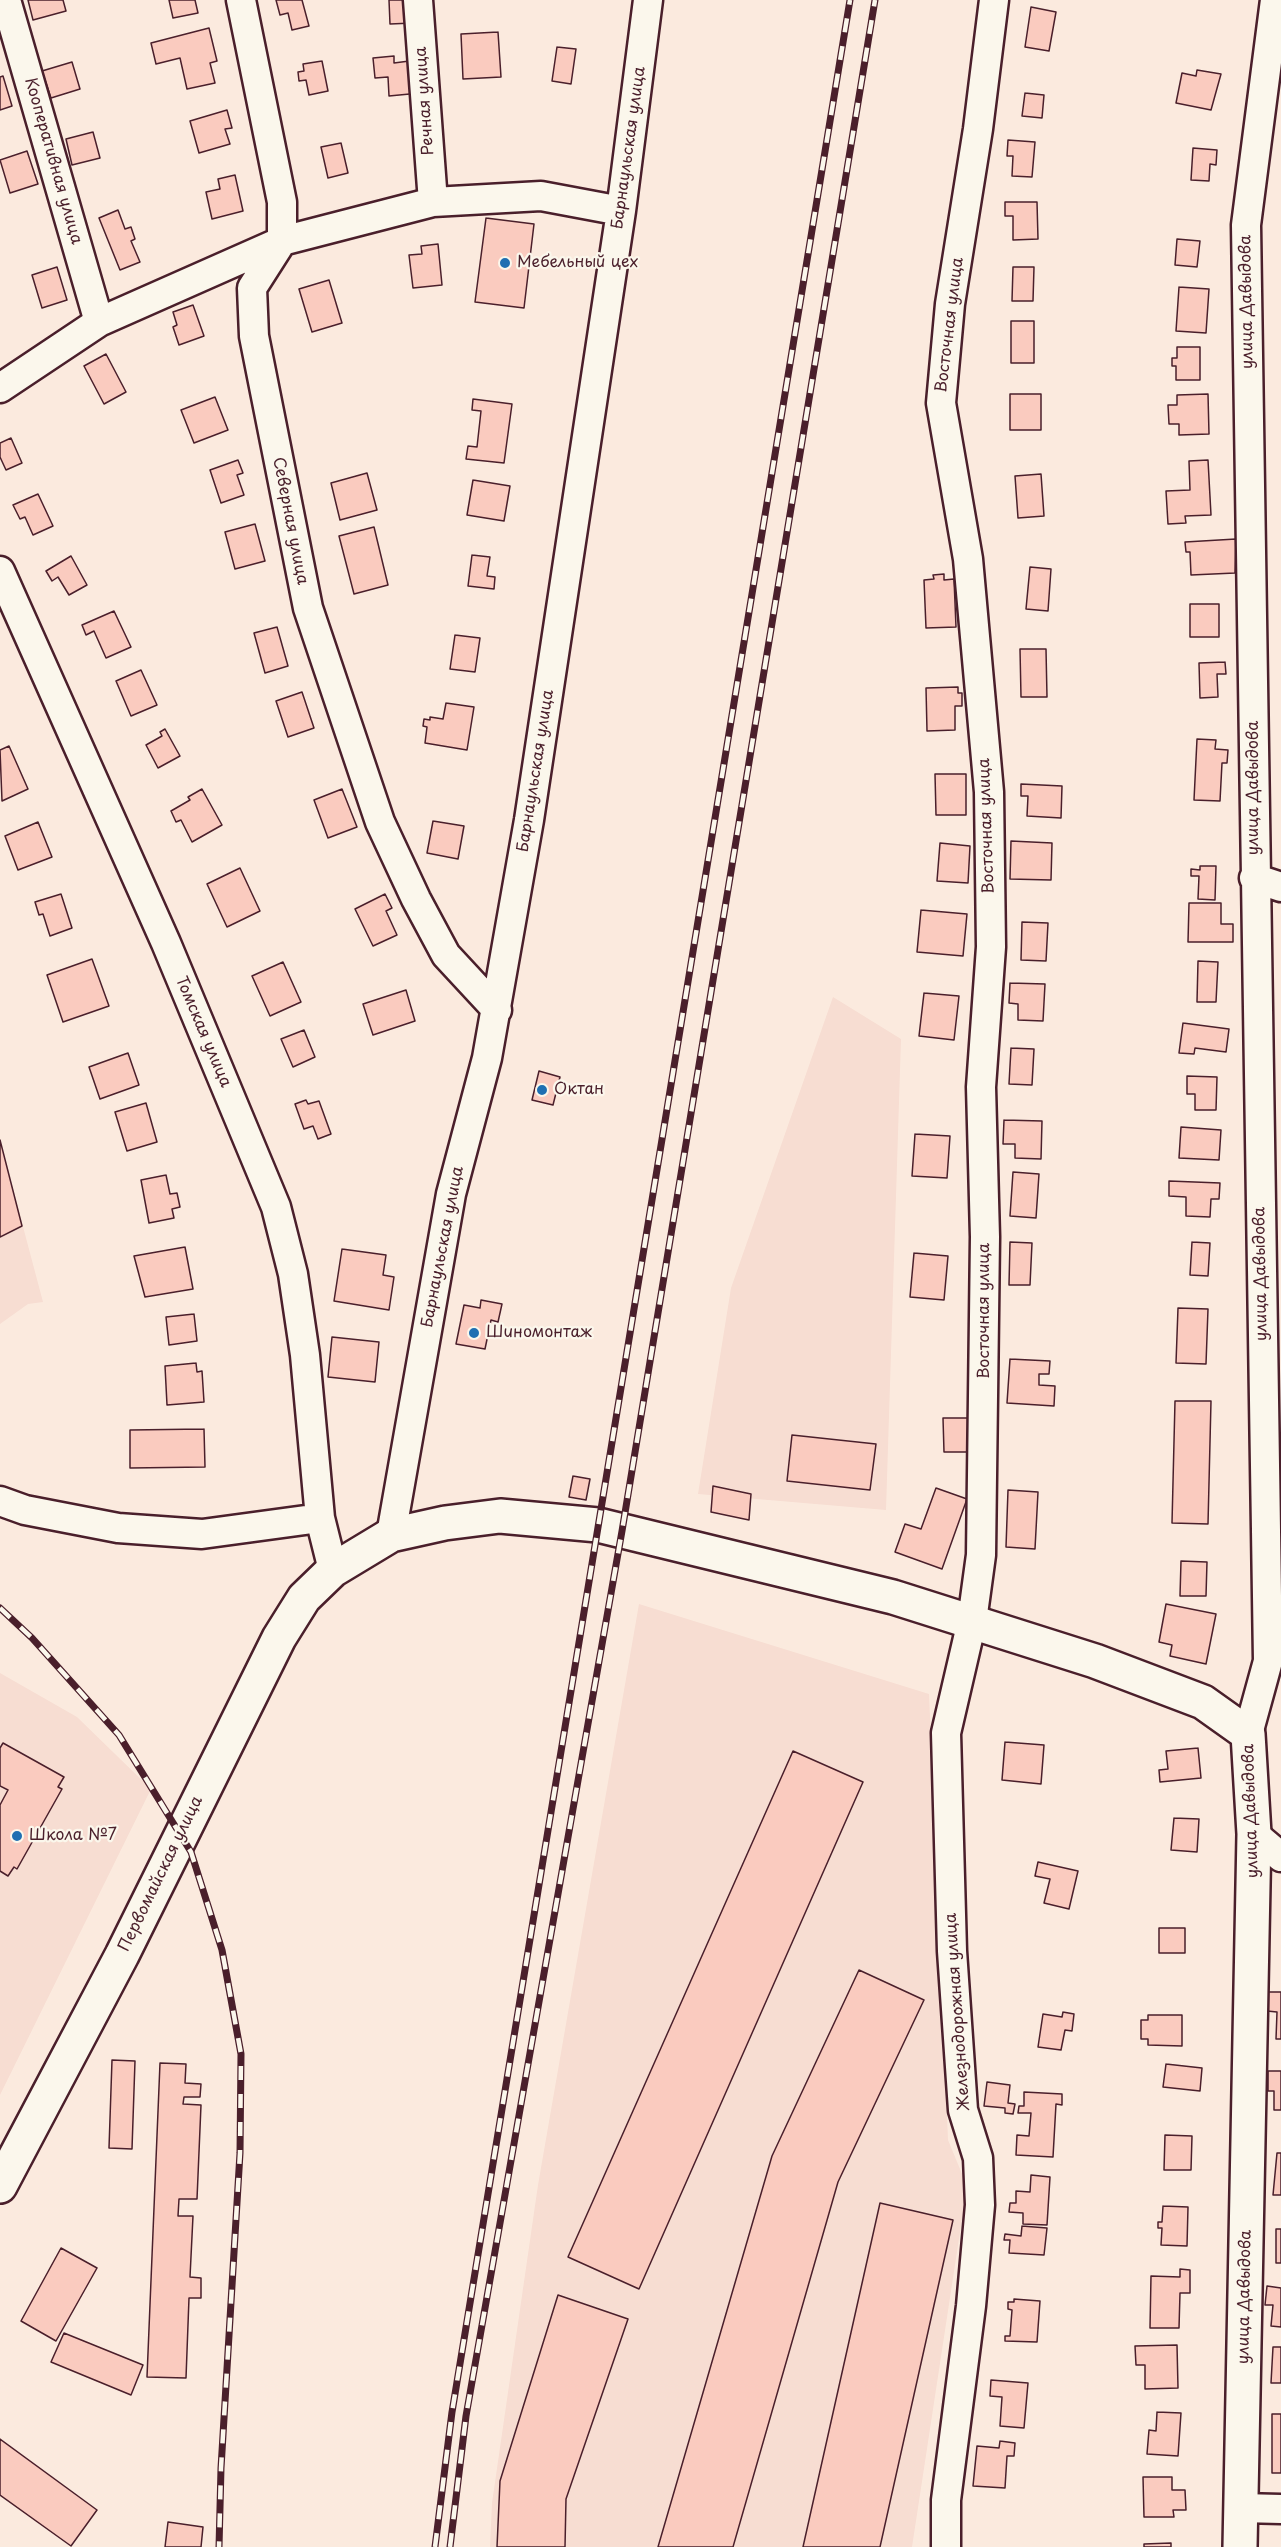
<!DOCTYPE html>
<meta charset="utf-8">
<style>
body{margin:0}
canvas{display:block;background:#fbeade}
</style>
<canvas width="1281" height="2547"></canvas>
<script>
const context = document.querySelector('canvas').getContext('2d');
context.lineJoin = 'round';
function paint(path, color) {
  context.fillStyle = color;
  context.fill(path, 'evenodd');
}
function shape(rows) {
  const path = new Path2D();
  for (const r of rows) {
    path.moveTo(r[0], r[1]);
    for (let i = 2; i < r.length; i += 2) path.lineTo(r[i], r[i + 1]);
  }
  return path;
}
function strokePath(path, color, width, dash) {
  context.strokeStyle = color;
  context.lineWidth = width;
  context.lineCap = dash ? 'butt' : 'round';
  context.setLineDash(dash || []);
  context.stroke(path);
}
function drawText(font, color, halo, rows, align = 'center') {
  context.font = font + ' "Playpen Sans",sans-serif';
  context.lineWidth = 4.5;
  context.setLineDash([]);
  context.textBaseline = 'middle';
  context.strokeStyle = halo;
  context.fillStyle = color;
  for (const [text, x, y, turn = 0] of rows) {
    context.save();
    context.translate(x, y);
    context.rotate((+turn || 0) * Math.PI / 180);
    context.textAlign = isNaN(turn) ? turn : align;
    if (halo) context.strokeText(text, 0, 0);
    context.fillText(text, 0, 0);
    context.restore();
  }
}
const built = shape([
 [833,997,901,1039,886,1510,698,1494,731,1288],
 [0,1140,43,1302,28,1304,0,1324],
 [639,1604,929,1694,948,2140,967,2186,912,2547,490,2547,492,2503,538,2185],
 [0,1673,77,1717,151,1789,0,2095]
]);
const building = shape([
 [28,0,63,0,66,11,33,20,28,0],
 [169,0,195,0,198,13,173,18,169,0],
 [276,0,302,0,309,26,292,30,288,13,280,15,276,0],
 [389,0,413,0,413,23,390,24,389,0],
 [1031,7,1056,12,1049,51,1025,47,1031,7],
 [209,28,217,61,210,63,215,83,187,89,180,58,156,64,151,43,209,28],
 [498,32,501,77,463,79,461,34,498,32],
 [557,47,576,49,571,84,552,81,557,47],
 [394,56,394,63,417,60,420,93,389,96,388,77,375,78,373,58,394,56],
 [322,61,328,91,309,95,306,80,299,81,298,72,304,71,303,64,322,61],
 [72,62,80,89,51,98,42,71,72,62],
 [1197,70,1221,74,1211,110,1176,103,1182,73,1196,76,1197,70],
 [3,76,12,106,0,110,0,77,3,76],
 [1025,93,1044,95,1042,118,1022,116,1025,93],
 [227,110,232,128,225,129,230,144,199,153,190,121,227,110],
 [93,132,100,158,72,165,66,139,93,132],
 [1008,140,1035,142,1032,177,1012,176,1013,156,1007,156,1008,140],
 [341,143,348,173,328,178,321,147,341,143],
 [1193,148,1217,150,1216,165,1210,164,1209,181,1191,180,1193,148],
 [27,151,38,184,10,193,0,160,27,151],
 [235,175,243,211,212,219,206,192,220,189,218,179,235,175],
 [1005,202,1037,202,1038,239,1013,240,1013,216,1005,216,1005,202],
 [118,210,125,229,131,227,135,239,131,241,140,262,120,270,99,218,118,210],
 [486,218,534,224,524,308,475,302,486,218],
 [1177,239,1200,241,1197,267,1175,265,1177,239],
 [438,244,442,285,413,288,409,255,422,254,421,246,438,244],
 [57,267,67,300,42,308,32,275,57,267],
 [1013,267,1034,267,1033,301,1012,301,1013,267],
 [329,280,342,323,312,332,299,289,329,280],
 [1179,287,1209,289,1206,333,1176,331,1179,287],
 [193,305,204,336,179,345,173,327,177,325,173,312,193,305],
 [1011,321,1034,321,1034,363,1011,363,1011,321],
 [1177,347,1200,347,1200,380,1176,380,1176,366,1172,366,1172,358,1177,358,1177,347],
 [106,354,126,392,104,404,84,366,106,354],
 [1010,394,1041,394,1041,430,1010,430,1010,394],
 [1208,394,1209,434,1179,435,1179,424,1169,424,1168,405,1177,405,1177,395,1208,394],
 [215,397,228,430,194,443,181,410,215,397],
 [473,399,512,404,504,463,466,459,468,446,477,447,481,411,472,410,473,399],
 [11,438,22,463,6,470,0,457,0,443,11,438],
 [238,460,243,473,237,475,244,495,221,503,210,470,238,460],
 [1208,460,1211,515,1185,516,1186,523,1168,524,1166,491,1190,490,1189,461,1208,460],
 [367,473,377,510,340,520,331,483,367,473],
 [1041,474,1044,516,1018,518,1015,476,1041,474],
 [473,480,510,486,504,521,467,515,473,480],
 [38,494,53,526,33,535,25,517,20,519,13,505,38,494],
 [255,524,265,561,235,569,225,532,255,524],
 [374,527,388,585,354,594,339,536,374,527],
 [1236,539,1235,573,1191,575,1190,552,1186,552,1185,542,1236,539],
 [472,555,490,557,487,576,495,577,494,589,468,586,472,555],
 [71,556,87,585,69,595,58,577,52,581,46,571,71,556],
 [1030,567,1051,569,1048,611,1026,609,1030,567],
 [944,574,944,580,954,579,956,627,926,628,924,580,934,579,933,575,944,574],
 [1190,604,1219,604,1219,637,1190,637,1190,604],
 [114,611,131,647,106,658,94,631,86,635,82,625,114,611],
 [277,627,288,666,265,673,254,633,277,627],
 [455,635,480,638,475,672,450,669,455,635],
 [1020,649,1046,649,1047,697,1021,697,1020,649],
 [1225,662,1226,674,1217,674,1218,697,1200,698,1199,663,1225,662],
 [141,670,157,705,131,716,116,681,141,670],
 [958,687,958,693,962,693,962,706,955,706,955,730,927,731,926,688,958,687],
 [302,692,314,728,288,737,276,701,302,692],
 [446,703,474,707,467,750,425,743,427,727,423,726,424,719,430,720,430,717,443,719,446,703],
 [165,729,180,756,158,768,146,745,162,736,160,732,165,729],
 [1197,739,1216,740,1215,749,1228,750,1227,763,1222,763,1220,801,1194,800,1197,739],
 [9,746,28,789,2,801,0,750,9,746],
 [935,774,966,774,966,815,936,815,935,774],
 [1021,784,1062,786,1061,818,1027,816,1028,796,1021,796,1021,784],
 [202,789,222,825,192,842,181,820,176,822,171,811,190,800,188,797,202,789],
 [342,789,357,827,328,838,314,800,342,789],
 [433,821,464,826,458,859,427,853,433,821],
 [38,822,52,857,18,870,5,836,38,822],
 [1011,841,1052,843,1051,880,1010,879,1011,841],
 [940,843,970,846,968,883,937,881,940,843],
 [1200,866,1216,866,1215,900,1198,899,1199,876,1191,876,1191,869,1200,870,1200,866],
 [240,868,260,911,227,927,207,884,240,868],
 [61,894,72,928,50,936,43,914,39,915,35,902,61,894],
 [385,894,392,908,386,911,397,935,373,946,355,909,385,894],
 [1189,903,1221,903,1221,924,1233,924,1233,942,1188,942,1189,903],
 [921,910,967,914,963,956,917,952,921,910],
 [1022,922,1048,923,1046,961,1021,960,1022,922],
 [92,959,109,1006,63,1022,47,975,92,959],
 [1198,961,1218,962,1216,1002,1197,1002,1198,961],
 [283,962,301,1002,270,1016,252,976,283,962],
 [1010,983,1045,984,1043,1021,1018,1020,1018,1004,1009,1003,1010,983],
 [406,990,415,1021,373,1035,363,1004,406,990],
 [924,993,959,996,954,1040,919,1036,924,993],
 [1183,1023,1229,1029,1226,1052,1195,1048,1194,1054,1179,1053,1183,1023],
 [304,1030,315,1057,293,1067,281,1039,304,1030],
 [1011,1048,1034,1049,1032,1085,1009,1084,1011,1048],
 [128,1053,139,1085,100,1099,89,1067,128,1053],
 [539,1071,560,1077,553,1105,532,1100,539,1071],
 [1187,1076,1217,1077,1216,1110,1195,1110,1195,1094,1187,1094,1187,1076],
 [306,1100,308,1104,319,1101,331,1134,318,1139,313,1126,304,1129,295,1104,306,1100],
 [146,1103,157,1142,127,1151,115,1112,146,1103],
 [1004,1120,1042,1121,1041,1159,1015,1158,1015,1144,1003,1144,1004,1120],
 [1181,1127,1221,1130,1219,1160,1179,1158,1181,1127],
 [915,1134,950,1136,947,1178,912,1176,915,1134],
 [0,1140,22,1226,0,1237,0,1140],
 [1013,1172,1039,1174,1036,1218,1010,1216,1013,1172],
 [166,1175,170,1194,177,1193,180,1207,172,1209,174,1218,149,1223,141,1180,166,1175],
 [1169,1181,1220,1183,1219,1199,1211,1199,1210,1217,1186,1216,1186,1197,1169,1196,1169,1181],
 [1010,1242,1032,1243,1030,1285,1009,1285,1010,1242],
 [1192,1242,1210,1243,1208,1276,1190,1275,1192,1242],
 [185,1247,193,1289,145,1297,134,1256,185,1247],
 [342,1249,386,1255,383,1275,394,1277,389,1310,334,1301,342,1249],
 [914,1253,948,1256,944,1300,910,1297,914,1253],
 [481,1300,502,1304,498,1322,491,1320,485,1349,456,1344,464,1305,480,1308,481,1300],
 [1178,1308,1208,1309,1206,1364,1176,1363,1178,1308],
 [194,1314,197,1341,169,1345,166,1317,194,1314],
 [332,1337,379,1342,375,1382,328,1377,332,1337],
 [1010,1359,1050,1361,1049,1374,1039,1374,1039,1385,1055,1386,1054,1406,1007,1403,1010,1359],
 [196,1363,197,1372,202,1371,204,1402,167,1405,165,1366,196,1363],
 [1175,1401,1211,1401,1208,1524,1172,1523,1175,1401],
 [943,1418,968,1418,968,1452,944,1452,943,1418],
 [204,1429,205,1467,130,1468,130,1430,204,1429],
 [792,1435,876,1444,870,1490,787,1481,792,1435],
 [573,1476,590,1479,586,1500,569,1497,573,1476],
 [713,1486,751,1494,749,1520,711,1512,713,1486],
 [936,1488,967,1499,942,1569,895,1552,905,1524,921,1529,936,1488],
 [1008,1490,1038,1492,1035,1549,1006,1547,1008,1490],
 [1181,1561,1207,1562,1206,1596,1180,1596,1181,1561],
 [1166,1604,1216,1614,1206,1664,1170,1656,1172,1645,1159,1642,1166,1604],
 [1005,1742,1044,1745,1041,1784,1002,1780,1005,1742],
 [3,1743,64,1777,58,1787,62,1789,17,1869,14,1867,8,1876,0,1871,0,1805,8,1790,0,1786,0,1748,3,1743],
 [1198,1748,1201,1778,1160,1782,1159,1770,1168,1769,1166,1751,1198,1748],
 [793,1751,863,1782,639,2289,568,2257,793,1751],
 [1174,1818,1199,1819,1197,1852,1171,1850,1174,1818],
 [1038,1862,1078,1871,1069,1909,1044,1903,1050,1879,1035,1876,1038,1862],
 [1159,1928,1185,1928,1185,1953,1159,1953,1159,1928],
 [859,1970,924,2000,838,2182,733,2547,658,2547,772,2156,859,1970],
 [1267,1992,1281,1992,1281,2039,1276,2039,1277,2012,1267,2011,1267,1992],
 [1063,2012,1074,2014,1072,2031,1065,2030,1061,2050,1038,2047,1043,2014,1062,2017,1063,2012],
 [1148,2015,1182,2015,1182,2046,1148,2045,1148,2039,1141,2039,1141,2020,1148,2020,1148,2015],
 [112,2060,135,2061,132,2149,109,2148,112,2060],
 [160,2063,186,2064,185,2083,201,2084,200,2097,184,2097,183,2104,201,2105,197,2199,179,2199,178,2216,193,2216,190,2277,201,2278,201,2298,189,2298,186,2378,147,2377,160,2063],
 [1166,2064,1202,2068,1200,2091,1163,2087,1166,2064],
 [1268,2071,1281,2071,1281,2110,1274,2110,1274,2091,1268,2091,1268,2071],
 [987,2082,1010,2085,1008,2103,1015,2104,1013,2114,1005,2113,1005,2108,984,2106,987,2082],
 [1024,2092,1062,2094,1062,2105,1056,2104,1053,2157,1016,2155,1017,2135,1029,2136,1031,2113,1018,2113,1019,2106,1024,2106,1024,2092],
 [1165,2135,1192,2136,1191,2170,1164,2170,1165,2135],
 [1277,2153,1281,2153,1281,2195,1273,2195,1277,2153],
 [1031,2175,1050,2177,1047,2225,1023,2224,1023,2213,1009,2212,1010,2203,1016,2203,1016,2191,1030,2192,1031,2175],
 [880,2203,953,2220,880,2547,803,2547,880,2203],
 [1163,2206,1188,2207,1187,2246,1161,2245,1162,2228,1158,2228,1158,2222,1162,2222,1163,2206],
 [1022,2226,1047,2228,1044,2255,1009,2253,1010,2240,1004,2240,1005,2234,1021,2236,1022,2226],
 [1276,2229,1281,2229,1281,2263,1276,2263,1276,2229],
 [61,2248,97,2268,56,2341,21,2321,61,2248],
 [1180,2269,1190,2270,1190,2293,1180,2293,1179,2328,1150,2328,1151,2276,1180,2277,1180,2269],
 [1267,2286,1281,2288,1281,2327,1271,2326,1273,2305,1265,2305,1267,2286],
 [558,2295,628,2319,566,2499,565,2547,497,2547,500,2481,558,2295],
 [1014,2299,1040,2301,1037,2342,1005,2341,1005,2336,1010,2336,1012,2310,1008,2309,1008,2302,1014,2302,1014,2299],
 [64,2333,143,2365,131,2395,51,2362,64,2333],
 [1177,2345,1178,2388,1145,2389,1145,2365,1136,2365,1135,2346,1177,2345],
 [1273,2347,1281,2347,1281,2383,1271,2383,1273,2347],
 [991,2380,1028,2383,1024,2428,1000,2426,1002,2397,990,2396,991,2380],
 [1157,2412,1181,2413,1178,2456,1147,2454,1149,2430,1156,2431,1157,2412],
 [1272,2414,1281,2414,1281,2473,1272,2473,1272,2414],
 [0,2439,97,2510,71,2546,0,2495,0,2439],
 [1000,2441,1015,2443,1014,2456,1007,2456,1005,2488,973,2486,977,2446,999,2448,1000,2441],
 [1143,2477,1172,2477,1172,2490,1185,2490,1186,2510,1173,2510,1174,2517,1144,2517,1143,2477],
 [168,2522,203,2527,201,2547,165,2547,168,2522],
 [1171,2543,1171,2547,1144,2547,1144,2544,1171,2543]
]);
const minor = shape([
 [6,0,99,322],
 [241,0,282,202,282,241,252,288,254,336,308,608,380,822,416,899,446,955,497,1010],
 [418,0,433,202],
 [0,388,99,322,282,241,433,202,541,196,621,211],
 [0,571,166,943,276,1207,293,1274,305,1355,320,1518],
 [1254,878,1281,887],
 [0,1501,25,1510,118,1528,202,1534,320,1518,333,1570],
 [391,1535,451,1194,487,1058,529,820,621,211,648,0],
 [1248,1734,1268,1661,1246,225,1275,0],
 [1254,1834,1281,1857],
 [1241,2508,1281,2509],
 [946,2547,946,2500,971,2306,980,2205,978,2158,963,2110,952,1951,946,1733,972,1621,981,1555,985,1237,981,1087,991,947,989,792,968,559,941,403,950,304,978,129,994,0]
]);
const major = shape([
 [0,2186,122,1955,279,1638,304,1598,333,1570,391,1535,445,1523,500,1516,598,1525,893,1597,1095,1661,1203,1702,1248,1734,1254,1834,1240,2547]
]);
const rail = shape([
 [0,1608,32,1638,119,1735,191,1852,222,1950,241,2054,240,2153,221,2468,219,2547],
 [435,2547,452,2412,850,0],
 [450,2547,466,2416,622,1531,875,0]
]);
const markers = [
 [505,263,6,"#1f6fb2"],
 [542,1090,6,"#1f6fb2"],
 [474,1333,6,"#1f6fb2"],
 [17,1836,6,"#1f6fb2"]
];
const streetNames = [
 ["Речная улица",425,101,-94],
 ["Барнаульская улица",629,148,-82],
 ["Кооперативная улица",53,161,74],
 ["улица Давыдова",1247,302,-91],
 ["Восточная улица",950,325,-83],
 ["Северная улица",290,521,79],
 ["Барнаульская улица",536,771,-81],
 ["улица Давыдова",1254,788,-90],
 ["Восточная улица",987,826,-92],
 ["Томская улица",203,1032,67],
 ["Барнаульская улица",443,1247,-79],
 ["улица Давыдова",1261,1274,-91],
 ["Восточная улица",985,1311,-90],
 ["улица Давыдова",1251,1811,-92],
 ["Первомайская улица",161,1874,-64],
 ["Железнодорожная улица",958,2012,-94],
 ["улица Давыдова",1245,2297,-89]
];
const poiNames = [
 ["Мебельный цех",517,263],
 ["Октан",554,1090],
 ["Шиномонтаж",486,1333],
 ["Школа №7",29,1836]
];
paint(built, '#f7ddd2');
paint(building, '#facbbf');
strokePath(building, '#4a1f2b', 1.5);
strokePath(minor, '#4a1f2b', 33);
strokePath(major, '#4a1f2b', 38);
strokePath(minor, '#fbf7ec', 28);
strokePath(major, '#fbf7ec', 33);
strokePath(rail, '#4a1f2b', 7);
strokePath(rail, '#fbf7ec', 4.5, [14]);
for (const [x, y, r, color] of markers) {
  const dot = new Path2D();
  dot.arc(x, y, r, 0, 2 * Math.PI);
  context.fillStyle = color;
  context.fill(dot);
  strokePath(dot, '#fbf7ec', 2);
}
drawText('16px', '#4a1f2b', '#fbf7ec', streetNames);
drawText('16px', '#4a1f2b', '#fbf7ec', poiNames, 'left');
</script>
